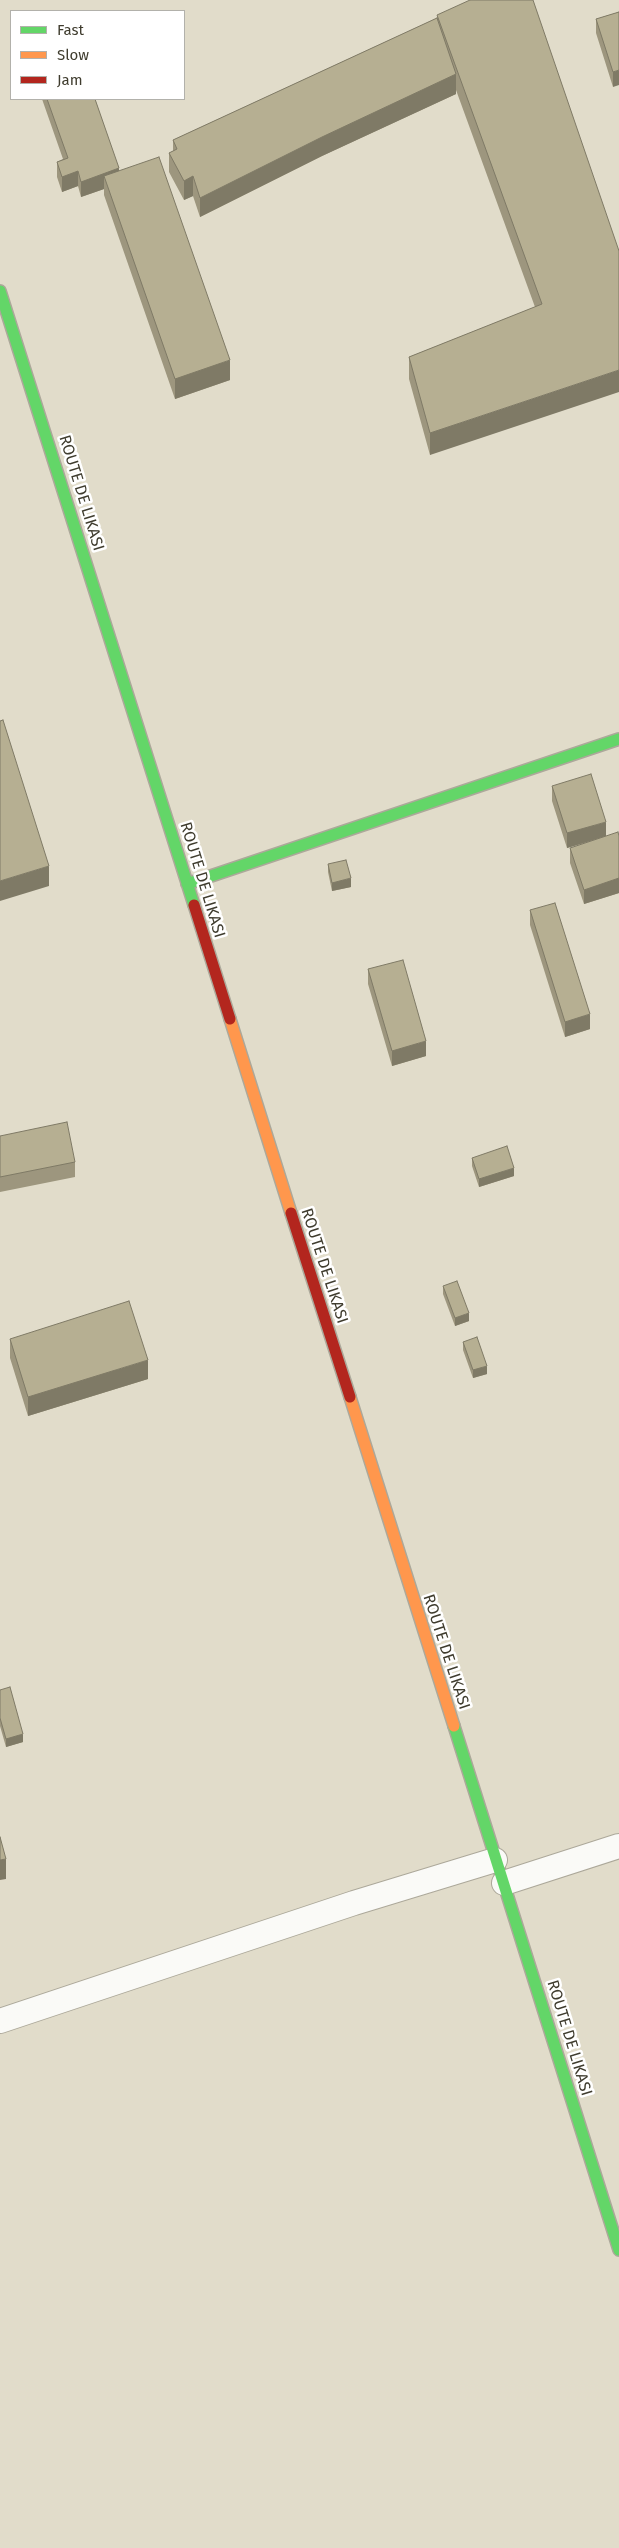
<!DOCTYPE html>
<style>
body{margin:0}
#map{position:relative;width:619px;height:2548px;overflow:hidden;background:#e1dcca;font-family:"Fira Sans",sans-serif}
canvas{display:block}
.legend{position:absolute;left:10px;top:10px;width:175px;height:90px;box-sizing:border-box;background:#fff;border:1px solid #b2b1ab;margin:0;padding:6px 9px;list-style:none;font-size:15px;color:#3f3c2e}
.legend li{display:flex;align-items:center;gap:10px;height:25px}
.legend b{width:25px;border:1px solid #b2b1ab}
</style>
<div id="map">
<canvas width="619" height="2548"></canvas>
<ul class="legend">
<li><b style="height:6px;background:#63d668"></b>Fast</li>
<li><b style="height:6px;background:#ff974d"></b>Slow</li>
<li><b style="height:6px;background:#b3261e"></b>Jam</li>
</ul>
</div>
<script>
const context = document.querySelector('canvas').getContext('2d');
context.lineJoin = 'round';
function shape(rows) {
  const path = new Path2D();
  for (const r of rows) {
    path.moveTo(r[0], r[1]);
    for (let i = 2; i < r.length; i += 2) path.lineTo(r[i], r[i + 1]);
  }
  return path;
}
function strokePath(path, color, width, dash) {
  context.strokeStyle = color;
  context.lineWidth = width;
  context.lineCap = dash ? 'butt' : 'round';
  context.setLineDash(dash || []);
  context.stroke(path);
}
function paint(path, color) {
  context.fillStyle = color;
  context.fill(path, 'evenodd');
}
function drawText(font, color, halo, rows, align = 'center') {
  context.font = font + ' "Fira Sans",sans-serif';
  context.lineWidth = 5;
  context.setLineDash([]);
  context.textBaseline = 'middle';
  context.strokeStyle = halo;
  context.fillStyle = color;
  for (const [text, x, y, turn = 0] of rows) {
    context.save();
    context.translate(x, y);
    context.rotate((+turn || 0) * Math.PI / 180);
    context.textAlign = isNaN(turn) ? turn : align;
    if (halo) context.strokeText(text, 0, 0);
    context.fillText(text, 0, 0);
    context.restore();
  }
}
const lane = shape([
 [504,1883,619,1846],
 [0,2021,354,1903,495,1860]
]);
const fast = shape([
 [0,291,194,905],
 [187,884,619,739],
 [454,1726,619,2250]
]);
const slow = shape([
 [230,1019,291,1213],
 [350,1397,454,1726]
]);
const jam = shape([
 [194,905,230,1019],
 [291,1213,350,1397]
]);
const wall = shape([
 [619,12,613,87,596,33,596,19],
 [437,15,619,251,430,455,409,379,409,357,535,307,456,90,456,94,322,156,200,217,193,196,184,200,169,172,169,153,173,151,173,140,437,18],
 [42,99,95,99,119,170,230,380,175,399,104,195,104,189,81,197,78,186,62,192,57,177,57,162,63,159],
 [552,786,606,836,619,836,619,893,584,904,570,863,570,848,599,839,567,848,552,801],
 [328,864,351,887,332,891,328,872],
 [530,910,590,1029,565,1037,530,925],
 [368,969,426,1056,392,1066,368,984],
 [0,1136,75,1162,75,1177,0,1192],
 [472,1158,514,1176,479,1187,472,1166],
 [443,1286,469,1321,455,1326,443,1294],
 [10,1339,148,1379,28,1416,10,1358],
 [463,1342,487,1374,473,1378,463,1350],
 [0,1690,23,1742,6,1747,0,1726]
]);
const shadedWall = shape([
 [619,70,619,85,613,87,613,72],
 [456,74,456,94,322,156,200,217,200,198,322,137],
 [119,168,119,183,104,176,104,189,81,197,81,182],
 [78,171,78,186,62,192,62,177],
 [193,176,193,196,184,200,184,181],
 [230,360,230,380,175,399,175,379],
 [619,370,619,392,430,455,430,433],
 [606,822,606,836,567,848,567,833],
 [49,866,49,886,0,901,0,881],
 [351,878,351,887,332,891,332,883],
 [619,878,619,893,584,904,584,890],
 [590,1014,590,1029,565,1037,565,1022],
 [426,1041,426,1056,392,1066,392,1051],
 [514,1168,514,1176,479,1187,479,1179],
 [469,1313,469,1321,455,1326,455,1318],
 [148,1360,148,1379,28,1416,28,1397],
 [487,1366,487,1374,473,1378,473,1370],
 [23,1734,23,1742,6,1747,6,1739],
 [6,1859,6,1879,0,1880,0,1860]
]);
const building = shape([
 [470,0,533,0,619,251,619,370,430,433,409,357,542,304,437,15,470,0],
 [619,12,619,70,613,72,596,19,619,12],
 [437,18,456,74,322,137,200,198,193,176,184,181,169,153,177,149,173,140,437,18],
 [47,99,95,99,119,168,81,182,78,171,62,177,57,162,68,158,47,99],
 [159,157,230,360,175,379,104,176,159,157],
 [3,720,49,866,0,881,0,721,3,720],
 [591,774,606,822,567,833,552,786,591,774],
 [618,832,619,836,619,878,584,890,570,848,618,832],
 [346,860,351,878,332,883,328,864,346,860],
 [555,903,590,1014,565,1022,530,910,555,903],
 [403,960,426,1041,392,1051,368,969,403,960],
 [67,1122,75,1162,0,1177,0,1136,67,1122],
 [507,1146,514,1168,479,1179,472,1158,507,1146],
 [457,1281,469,1313,455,1318,443,1286,457,1281],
 [129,1301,148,1360,28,1397,10,1339,129,1301],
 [477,1337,487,1366,473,1370,463,1342,477,1337],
 [10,1687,23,1734,6,1739,0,1718,0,1690,10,1687],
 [0,1837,6,1859,0,1860,0,1837]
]);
const streetNames = [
 ["ROUTE DE LIKASI",81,493,73],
 ["ROUTE DE LIKASI",202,880,73],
 ["ROUTE DE LIKASI",324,1266,72],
 ["ROUTE DE LIKASI",446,1652,72],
 ["ROUTE DE LIKASI",569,2038,73]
];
strokePath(lane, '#aca89a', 26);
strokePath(fast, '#aca89a', 14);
strokePath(slow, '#aca89a', 14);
strokePath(jam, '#aca89a', 14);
strokePath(lane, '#fafaf7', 24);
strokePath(fast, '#63d668', 11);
strokePath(slow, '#ff974d', 11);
strokePath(jam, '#b3261e', 11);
paint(wall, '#9d967e');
paint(shadedWall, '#7f7a66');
paint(building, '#b6af92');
strokePath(building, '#7f7a66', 1);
drawText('16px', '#3f3c2e', '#fff', streetNames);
</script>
